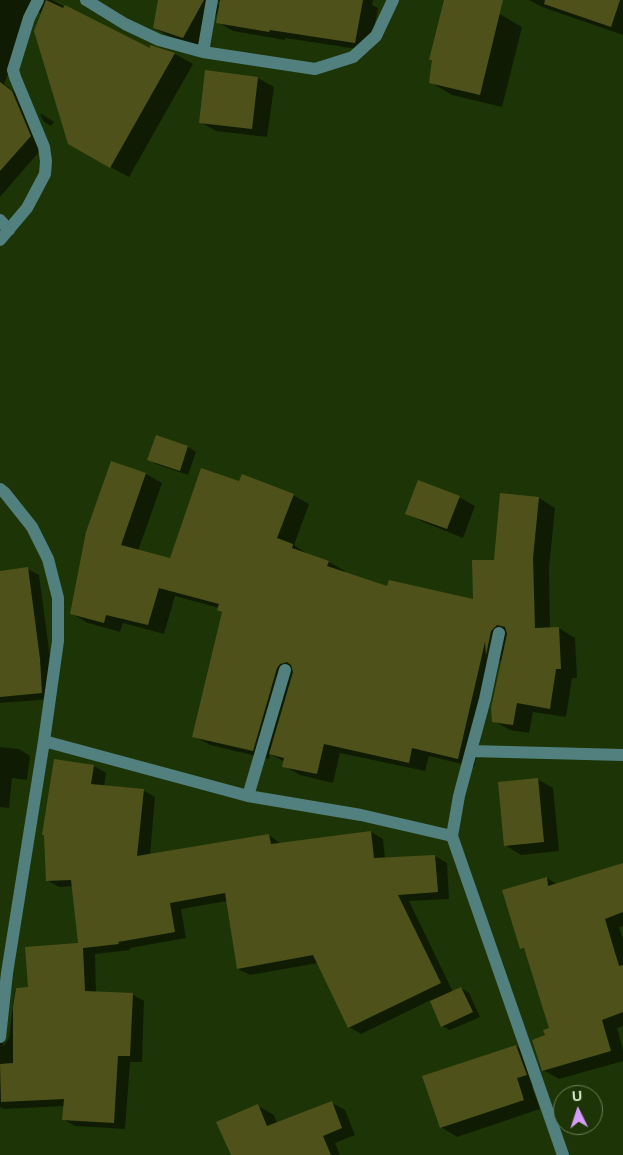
<!DOCTYPE html>
<style>
body{margin:0}
#map{position:relative;width:623px;height:1155px;overflow:hidden;background:#1d3506;font-family:Helvetica,sans-serif}
canvas{display:block}
.north{position:absolute;left:553px;top:1085px;width:50px;height:50px;box-sizing:border-box;background:#1d3506;border:1px solid #697d57;border-radius:50%;rotate:356deg;font-size:14px;font-weight:700;line-height:20px;text-align:center;color:#daead0}
.north::after{content:'';display:block;margin:auto;width:18px;height:22px;background:#d79bf9;clip-path:polygon(50% 0,100% 100%,50% 72%,0 100%)}
</style>
<div id="map">
<canvas width="623" height="1155"></canvas>
<div class="north">U</div>
</div>
<script>
const context = document.querySelector('canvas').getContext('2d');
context.lineJoin = 'round';
function paint(path, color) {
  context.fillStyle = color;
  context.fill(path, 'evenodd');
}
function shape(rows) {
  const path = new Path2D();
  for (const r of rows) {
    path.moveTo(r[0], r[1]);
    for (let i = 2; i < r.length; i += 2) path.lineTo(r[i], r[i + 1]);
  }
  return path;
}
function strokePath(path, color, width, dash) {
  context.strokeStyle = color;
  context.lineWidth = width;
  context.lineCap = dash ? 'butt' : 'round';
  context.setLineDash(dash || []);
  context.stroke(path);
}
const shadow = shape([
 [0,0,52,0,130,41,151,50,151,46,175,54,193,64,129,177,88,155,42,14,34,9,4,84,27,101,45,145,0,197],
 [159,0,211,0,221,6,221,3,216,0,373,0,372,5,378,8,370,51,285,38,285,40,233,31,218,22,219,10,199,46,178,41,154,28],
 [529,0,623,0,623,35,542,7],
 [500,14,522,27,502,107,452,95,430,82,433,61,430,59],
 [258,78,274,87,267,137,216,131,200,122],
 [40,113,54,122,51,126,43,121],
 [157,436,188,447,196,452,188,475,156,464,149,459],
 [112,462,146,474,162,483,138,551,171,560,240,483,293,495,309,504,294,545,309,555,329,562,345,571,344,573,388,588,475,600,495,561,539,498,555,508,549,568,550,629,559,628,575,638,577,678,572,678,566,717,533,712,529,733,510,730,494,721,502,662,499,660,474,767,429,756,425,771,340,753,333,783,300,775,284,766,285,762,270,754,269,759,210,745,194,736,223,612,219,608,175,596,164,634,123,623,120,632,88,623,72,614],
 [459,497,475,506,463,538,423,522,407,513],
 [28,569,39,575,51,665,53,699,0,703,0,572],
 [0,747,19,749,30,756,27,780,12,778,9,808,0,807],
 [55,760,94,766,106,773,104,787,143,790,155,797,150,856,269,835,281,844,371,832,383,839,385,859,435,856,447,863,449,899,409,901,453,992,461,988,469,993,480,1017,450,1030,442,1026,431,1000,361,1034,349,1027,318,963,250,975,238,969,227,901,181,909,186,938,130,948,130,950,95,954,96,993,132,994,144,1001,142,1062,130,1062,125,1129,75,1126,63,1119,64,1106,4,1109,0,1107,0,996,8,1000,3,1047,9,1038,15,989,30,989,79,945,73,886,59,887,47,880],
 [537,779,553,788,559,851,521,855,505,845],
 [623,864,623,926,619,927,623,940,623,1026,617,1028,623,1050,623,1061,559,1079,543,1070,546,1036,550,1029,526,951,522,948,547,878,558,885],
 [516,1046,532,1055,542,1084,532,1087,540,1109,457,1137,441,1127],
 [332,1103,345,1110,355,1135,335,1143,340,1155,244,1153,258,1106,274,1115,277,1123]
]);
const building = shape([
 [46,0,63,8,65,5,150,48,150,45,175,53,110,168,68,144,34,31],
 [158,0,204,0,183,38,153,28],
 [220,0,363,0,355,43,270,30,269,32,216,23],
 [444,0,503,0,480,95,429,83,432,60,429,60],
 [545,0,620,0,611,27,544,4],
 [205,70,258,77,252,129,199,123],
 [0,82,12,91,31,136,0,171],
 [156,435,188,446,180,471,147,460],
 [111,461,146,473,121,545,170,558,201,468,239,481,242,474,294,494,277,538,293,544,292,548,329,561,327,566,387,586,389,580,473,599,472,560,494,560,500,493,539,497,533,558,535,628,559,627,561,669,556,669,550,709,517,703,513,725,492,722,491,708,507,634,505,627,497,625,491,631,486,655,485,642,458,759,412,748,409,763,324,744,317,774,282,767,284,758,269,754,293,672,291,665,287,662,280,664,277,668,253,751,192,737,222,612,217,610,219,604,159,588,148,625,106,615,104,623,70,614,86,532],
 [418,480,460,496,447,529,405,514],
 [28,567,40,659,42,693,0,697,0,571],
 [54,759,94,765,91,784,144,789,137,856,269,834,271,844,371,831,374,858,435,855,438,892,398,895,441,983,348,1028,313,955,237,969,225,893,170,903,175,932,118,942,119,944,83,948,85,991,133,993,130,1056,118,1056,114,1123,62,1120,64,1099,1,1102,0,1064,13,1063,13,1007,16,988,28,987,25,947,78,943,71,880,46,881,44,835,42,835],
 [538,778,544,842,504,846,498,782],
 [623,863,623,912,605,919,619,966,623,965,623,1012,602,1020,611,1051,542,1071,532,1040,545,1035,543,1030,549,1028,524,948,520,949,502,890,547,877,548,886],
 [461,987,473,1012,441,1027,430,1001],
 [516,1045,527,1075,517,1078,524,1100,440,1128,422,1076],
 [332,1101,342,1128,323,1136,331,1155,231,1155,216,1122,258,1104,267,1126]
]);
const minor = shape([
 [86,0,125,24,159,40,203,52,315,69,353,57,376,36,393,0],
 [203,52,212,0],
 [0,220,9,230],
 [0,240,27,208,45,174,46,161,44,147,15,77,13,70,29,18,38,0],
 [0,489,5,493,32,527,48,559,58,598,58,641,44,741,248,796,361,815,452,836,563,1155],
 [471,751,485,699,499,633],
 [248,796,285,670],
 [452,836,459,796,471,751,623,755],
 [0,1037,7,973,44,741]
]);
paint(shadow, '#0007');
paint(building, '#4e521a');
strokePath(minor, '#51807f', 12);
</script>
